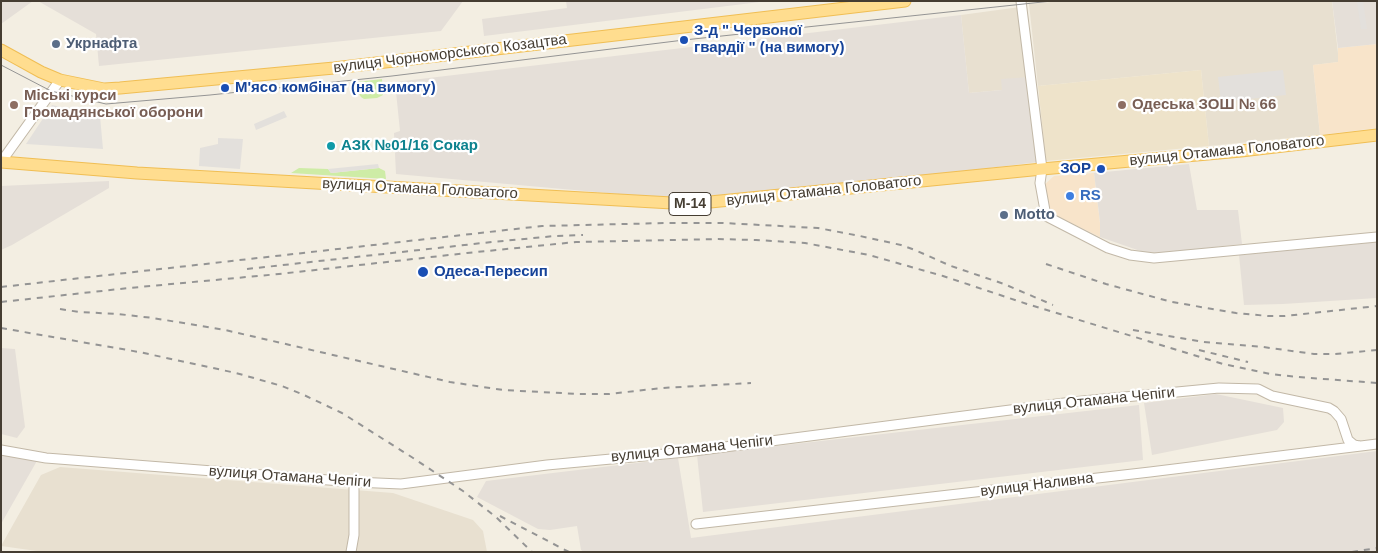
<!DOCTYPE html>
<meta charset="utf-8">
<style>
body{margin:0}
#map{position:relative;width:1378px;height:553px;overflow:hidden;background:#f3eee2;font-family:Helvetica,sans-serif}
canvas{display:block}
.frame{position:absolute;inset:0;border:2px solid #453d32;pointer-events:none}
</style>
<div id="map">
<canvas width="1378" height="553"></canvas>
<div class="frame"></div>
</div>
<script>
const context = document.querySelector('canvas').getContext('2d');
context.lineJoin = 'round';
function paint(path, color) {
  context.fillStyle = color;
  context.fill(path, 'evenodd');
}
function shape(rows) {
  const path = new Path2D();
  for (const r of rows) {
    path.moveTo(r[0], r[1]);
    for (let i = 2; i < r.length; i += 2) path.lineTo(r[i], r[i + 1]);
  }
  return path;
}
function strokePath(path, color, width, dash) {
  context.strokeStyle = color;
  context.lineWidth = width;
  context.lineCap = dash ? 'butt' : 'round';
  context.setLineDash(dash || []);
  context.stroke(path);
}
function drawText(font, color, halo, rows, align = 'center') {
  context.font = font + ' Helvetica,sans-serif';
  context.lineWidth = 4.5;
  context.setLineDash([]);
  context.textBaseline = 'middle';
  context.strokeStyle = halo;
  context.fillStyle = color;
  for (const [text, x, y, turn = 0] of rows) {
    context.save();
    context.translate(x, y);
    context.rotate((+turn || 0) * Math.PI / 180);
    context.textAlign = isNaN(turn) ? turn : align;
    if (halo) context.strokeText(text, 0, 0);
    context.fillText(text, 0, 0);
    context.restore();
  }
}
const residential = shape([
 [1061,1,1332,1,1339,62,1313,65,1320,135,1209,146,1201,70,1038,86,1029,4],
 [1020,7,1030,77,1002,90,969,93,961,15],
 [60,467,393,493,473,520,483,531,487,552,44,552,1,546,41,475]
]);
const commercial = shape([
 [1377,44,1377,128,1320,135,1313,65,1338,62,1338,48],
 [1094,173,1100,223,1100,237,1048,212,1044,185,1054,176]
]);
const industrial = shape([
 [1,1,33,1,1,24],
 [38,1,463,1,441,31,99,66,96,34],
 [566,1,768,1,484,36,482,19,567,8],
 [1332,1,1377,1,1377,44,1338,48],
 [961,15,969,93,1002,90,1001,79,1030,77,1038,162,917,177,674,199,396,174,394,133,400,131,395,82],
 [1189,164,1197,210,1238,210,1242,244,1149,254,1100,237,1100,222,1094,173],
 [109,181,109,188,12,245,1,250,1,186],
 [1377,242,1377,298,1283,304,1244,305,1239,255],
 [1,348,15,349,25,427,17,438,1,434],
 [1216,394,1283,408,1284,422,1277,430,1152,455,1144,403],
 [1139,405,1143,460,703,512,697,455],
 [1377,451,1377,552,584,552,581,550,577,526,550,530,538,529,477,497,486,481,678,458,691,538],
 [1,454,38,459,1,524]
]);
const education = shape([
 [1201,70,1209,146,1046,161,1038,86]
]);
const green = shape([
 [382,79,383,91,383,95,377,98,364,99,361,97,359,94,357,82],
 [299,168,328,169,331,173,379,168,385,171,386,179,291,173]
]);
const parking = shape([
 [1363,1,1367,29,1361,29,1357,2],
 [1283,70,1286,95,1221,102,1218,77],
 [52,105,100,116,103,149,26,144],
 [284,111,287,117,256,130,254,124],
 [218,138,243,139,240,169,199,166,200,148,218,144],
 [378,164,379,168,331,173,328,169]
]);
const minor = shape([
 [1021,1,1042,169,1040,183,1046,216,1108,248,1130,255,1154,258,1377,237],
 [1,162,60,80],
 [1,450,46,458,354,482,401,484,547,465,686,452,1072,402,1219,388,1258,389,1272,396,1329,408,1334,411,1341,419,1348,440,1354,445,1359,446],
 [696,524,1150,472,1377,444],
 [351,552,354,535,354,482]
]);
const major = shape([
 [1,50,41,72,60,80,104,89,120,88,334,68,905,1],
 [1,162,137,173,690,204,1042,169,1241,151,1377,135]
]);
const tram = shape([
 [1,65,51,91,106,104,210,95,392,76,684,40,1052,1]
]);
const rail = shape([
 [1046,264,1106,284,1172,302,1236,313,1268,316,1285,316,1377,306],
 [247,269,492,242,555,236,583,235],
 [1,287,542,226,666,223,723,223,818,228,860,236,901,245,915,250,951,266,1004,284,1053,305],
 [1,302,129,288,279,274,467,253,576,242,718,239,756,240,805,243,869,255,943,276,1027,304,1223,364,1270,374,1298,377,1377,383],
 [60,309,79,312,118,314,153,318,225,330,450,382,503,390,579,394,609,394,662,388,751,383],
 [1,328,139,352,236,373,282,386,304,395,342,413,410,456,463,491,497,518,532,552],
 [1133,330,1204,342,1263,347,1314,354,1335,354,1377,350],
 [1199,350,1248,362],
 [500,516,569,552],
 [1352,552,1377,548]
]);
const markers = [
 [684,40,5,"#1a4fb4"],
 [56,44,5,"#5c6f8a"],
 [225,88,5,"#1a4fb4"],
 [14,105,5,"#8d6e63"],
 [1122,105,5,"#8d6e63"],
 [331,146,5,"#0f9aa8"],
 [1101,169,5,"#1a4fb4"],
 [1070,196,5,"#3f7fe0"],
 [1004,215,5,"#5c6f8a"],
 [423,272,6,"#1a4fb4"]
];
const shields = [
 [690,204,42]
];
const shieldNames = [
 ["М-14",690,204]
];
const transitNames = [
 ["З-д \" Червоної",694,31],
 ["гвардії \" (на вимогу)",694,48],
 ["М'ясо комбінат (на вимогу)",235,88],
 ["ЗОР",1091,169,"right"],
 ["Одеса-Пересип",434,272]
];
const serviceNames = [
 ["Укрнафта",66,44],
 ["Motto",1014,215]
];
const streetNames = [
 ["вулиця Чорноморського Козацтва",450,54,-7],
 ["вулиця Отамана Головатого",1227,151,-6],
 ["вулиця Отамана Головатого",420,189,3],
 ["вулиця Отамана Головатого",824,191,-6],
 ["вулиця Отамана Чепіги",1094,401,-6],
 ["вулиця Отамана Чепіги",692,449,-6],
 ["вулиця Отамана Чепіги",290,477,4],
 ["вулиця Наливна",1037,485,-7]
];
const educationNames = [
 ["Міські курси",24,96],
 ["Громадянської оборони",24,113],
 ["Одеська ЗОШ № 66",1132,105]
];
const cultureNames = [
 ["АЗК №01/16 Сокар",341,146]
];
const shopNames = [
 ["RS",1080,196]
];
paint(residential, '#e8e0d0');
paint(commercial, '#f8e4ca');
paint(industrial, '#e5dfd8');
paint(education, '#eee3ca');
paint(green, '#ceeca6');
paint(parking, '#e3e0dc');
strokePath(minor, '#c2b8a7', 11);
strokePath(major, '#f0be54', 13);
strokePath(minor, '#fff', 9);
strokePath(major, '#ffdd8f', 11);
strokePath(tram, '#949494', 1);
strokePath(rail, '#949494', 2, [6, 6]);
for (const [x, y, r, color] of markers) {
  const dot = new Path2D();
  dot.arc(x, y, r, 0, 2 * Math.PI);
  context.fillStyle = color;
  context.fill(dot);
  strokePath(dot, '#fff', 2);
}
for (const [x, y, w] of shields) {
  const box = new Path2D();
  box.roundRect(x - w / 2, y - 11.5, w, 23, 4);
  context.fillStyle = '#fff';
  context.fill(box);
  strokePath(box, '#453d32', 1);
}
drawText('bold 14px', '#453d32', null, shieldNames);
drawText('bold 15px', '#164399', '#fff', transitNames, 'left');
drawText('bold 15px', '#4e5e75', '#fff', serviceNames, 'left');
drawText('15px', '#453d32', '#fff', streetNames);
drawText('bold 15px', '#785e54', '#fff', educationNames, 'left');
drawText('bold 15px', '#0d838f', '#fff', cultureNames, 'left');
drawText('bold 15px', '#366cbe', '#fff', shopNames, 'left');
</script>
